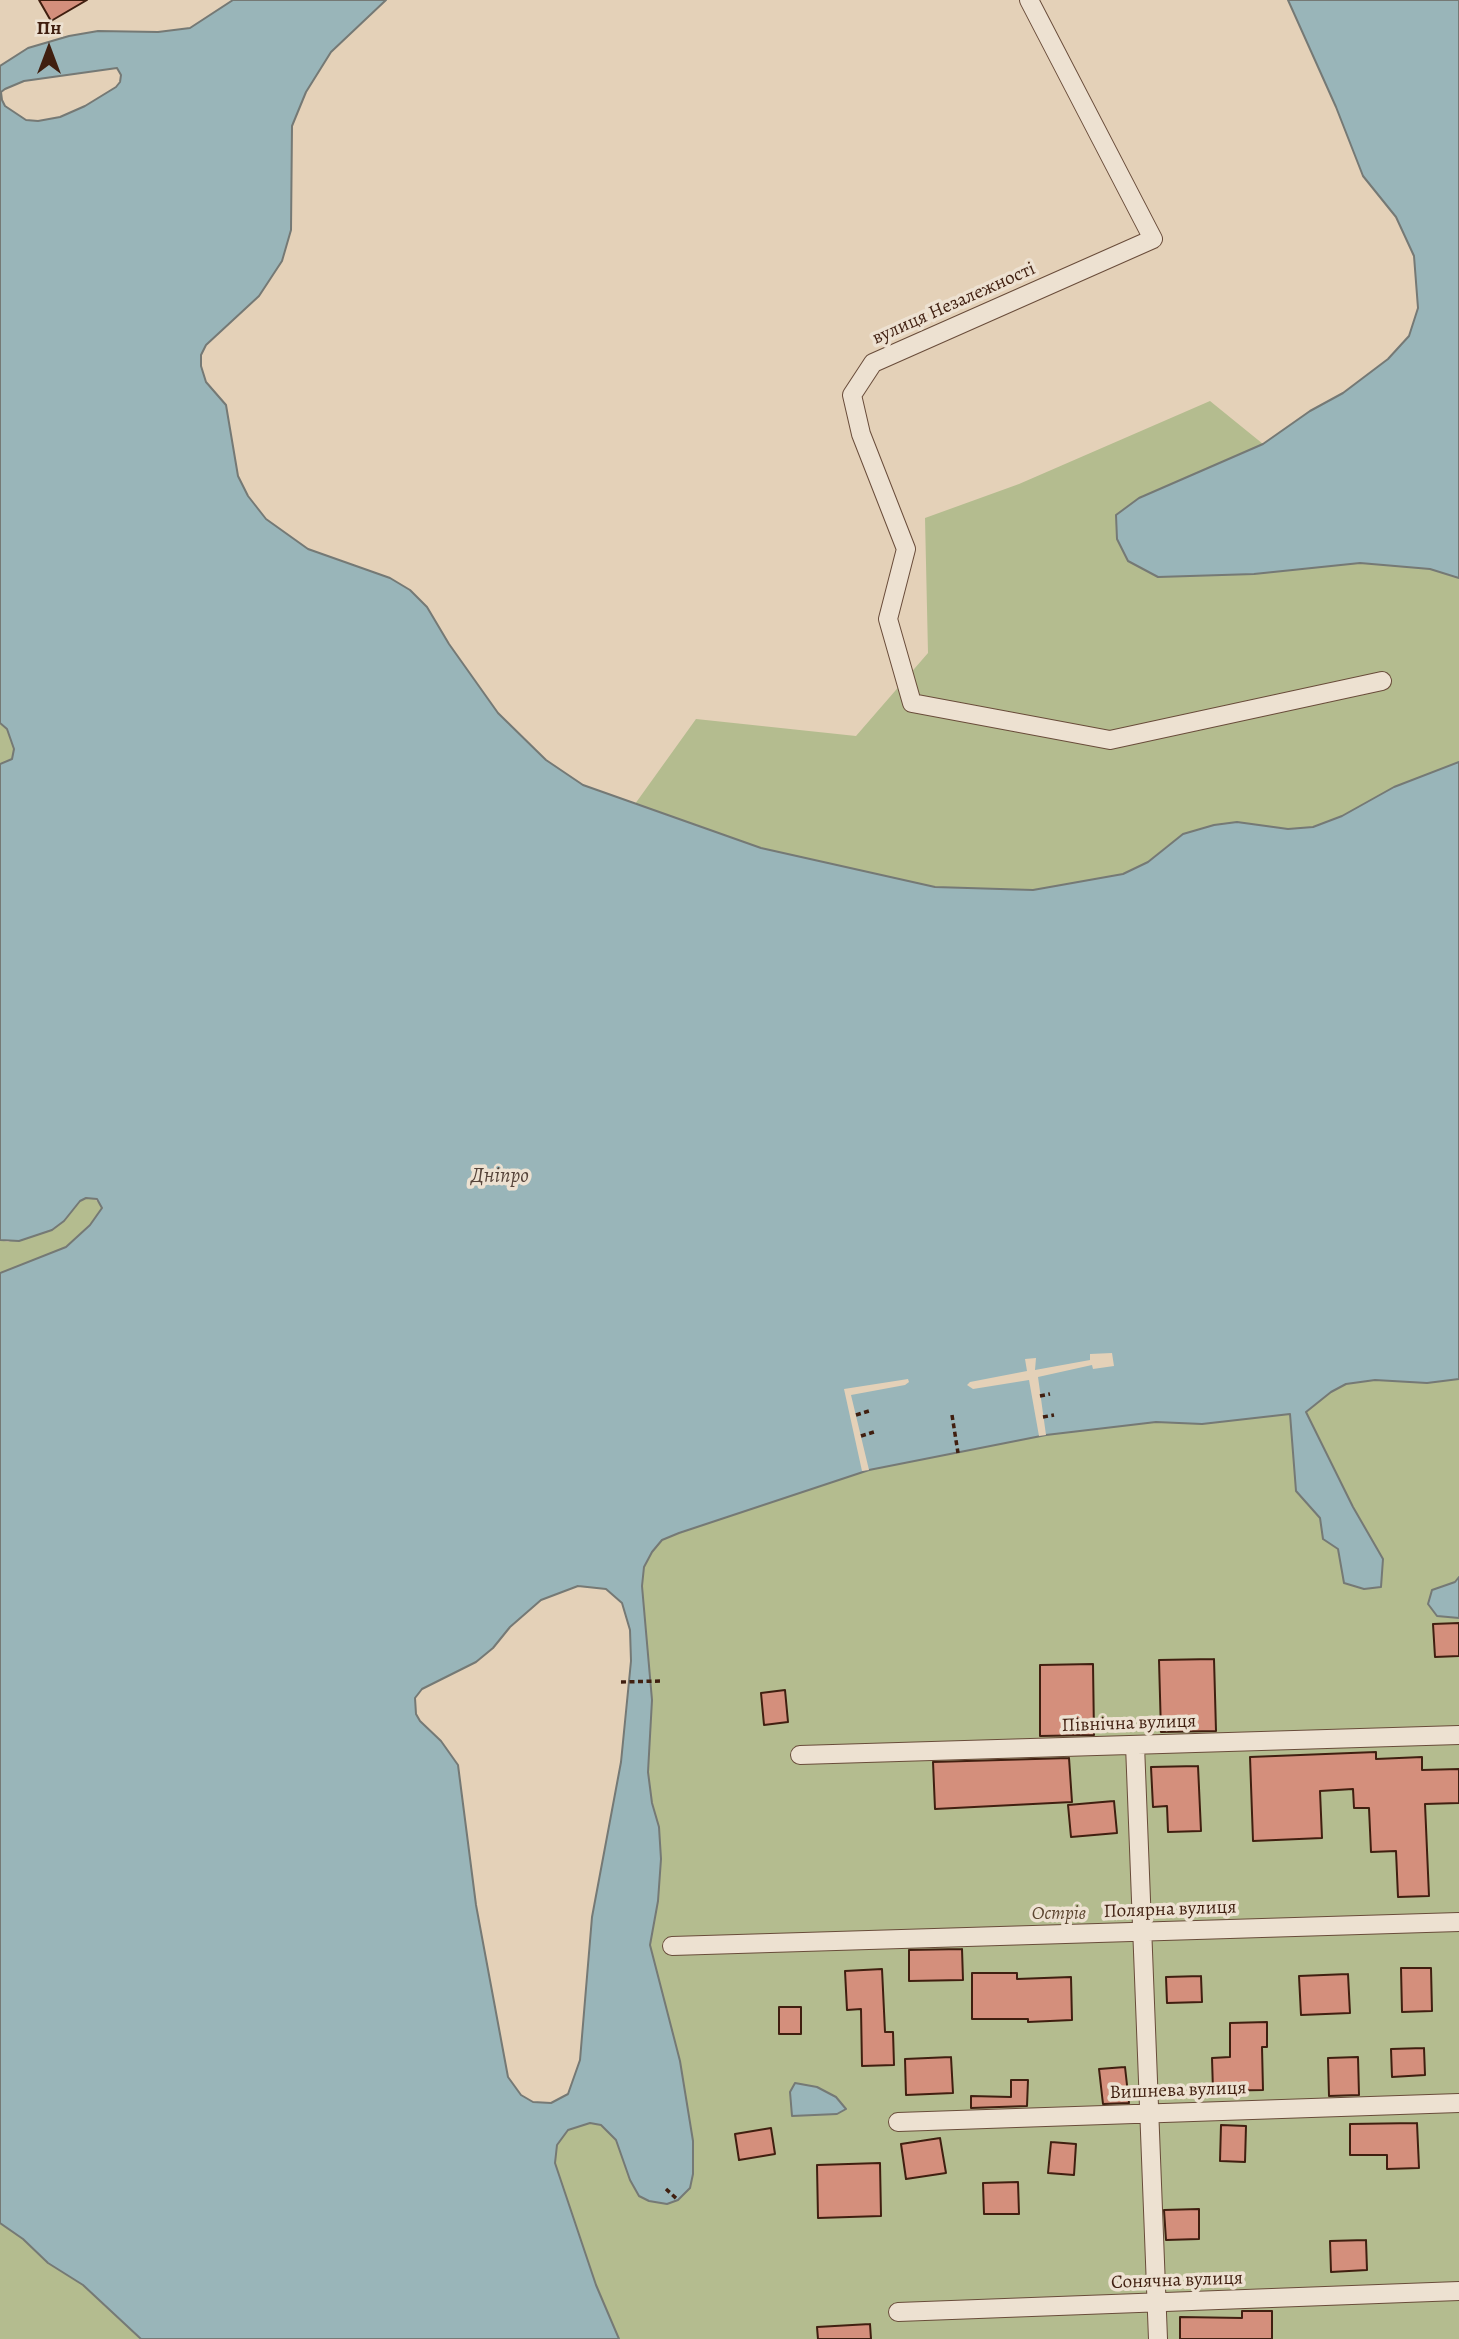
<!DOCTYPE html>
<meta charset="utf-8">
<style>
body{margin:0}
#map{position:relative;width:1459px;height:2339px;overflow:hidden;background:#e4d1b8;font-family:Alegreya,serif}
canvas{display:block}
.north{position:absolute;left:14px;top:14px;width:70px;height:70px;-webkit-text-stroke:5px #ede1d1;paint-order:stroke;rotate:0deg;font-size:19px;font-weight:700;line-height:28px;text-align:center;color:#401f10}
.north::after{content:'';display:block;margin:auto;width:24px;height:32px;background:#401f10;clip-path:polygon(50% 0,100% 100%,50% 72%,0 100%)}
</style>
<div id="map">
<canvas width="1459" height="2339"></canvas>
<div class="north">Пн</div>
</div>
<script>
const context = document.querySelector('canvas').getContext('2d');
context.lineJoin = 'round';
function paint(path, color) {
  context.fillStyle = color;
  context.fill(path, 'evenodd');
}
function shape(rows) {
  const path = new Path2D();
  for (const r of rows) {
    path.moveTo(r[0], r[1]);
    for (let i = 2; i < r.length; i += 2) path.lineTo(r[i], r[i + 1]);
  }
  return path;
}
function strokePath(path, color, width, dash) {
  context.strokeStyle = color;
  context.lineWidth = width;
  context.lineCap = dash ? 'butt' : 'round';
  context.setLineDash(dash || []);
  context.stroke(path);
}
function drawText(font, color, halo, rows, align = 'center') {
  context.font = font + ' Alegreya,serif';
  context.lineWidth = 7;
  context.setLineDash([]);
  context.textBaseline = 'middle';
  context.strokeStyle = halo;
  context.fillStyle = color;
  for (const [text, x, y, turn = 0] of rows) {
    context.save();
    context.translate(x, y);
    context.rotate((+turn || 0) * Math.PI / 180);
    context.textAlign = isNaN(turn) ? turn : align;
    if (halo) context.strokeText(text, 0, 0);
    context.fillText(text, 0, 0);
    context.restore();
  }
}
const green = shape([
 [1210,401,1263,444,1139,498,1158,577,1254,574,1360,563,1430,569,1459,578,1459,762,1394,787,1342,816,1313,827,1288,829,1237,822,1168,845,1148,862,1123,874,1033,890,935,887,761,848,635,804,696,719,856,736,928,653,925,518,1019,484],
 [0,723,7,729,14,749,12,759,0,764],
 [91,1197,100,1203,102,1208,100,1214,66,1247,0,1273,0,1240,8,1242,64,1221,80,1200],
 [1459,1379,1459,2339,619,2339,596,2285,555,2163,557,2145,568,2130,590,2123,601,2124,616,2140,630,2180,693,2141,680,2061,650,1945,658,1901,661,1859,659,1827,652,1803,648,1772,652,1700,642,1586,644,1567,652,1552,662,1540,696,1527,869,1470,1046,1435,1156,1422,1202,1424,1306,1412,1331,1392,1346,1384,1375,1380,1427,1383],
 [0,2223,23,2239,48,2263,83,2285,141,2339,0,2339]
]);
const water = shape([
 [233,0,386,0,331,52,306,92,292,126,291,230,282,261,259,296,206,345,201,355,201,366,206,382,226,405,238,476,248,496,266,519,308,549,390,578,410,590,427,607,449,644,498,713,546,760,583,785,761,848,935,887,1033,890,1123,874,1148,862,1183,834,1214,825,1237,822,1288,829,1313,827,1342,816,1394,787,1459,762,1459,1379,1427,1383,1375,1380,1346,1384,1331,1392,1306,1412,1353,1507,1383,1559,1381,1587,1364,1589,1344,1583,1338,1549,1323,1539,1320,1518,1296,1491,1290,1414,1202,1424,1156,1422,1046,1435,869,1470,679,1533,662,1540,652,1552,644,1567,642,1586,652,1700,648,1772,652,1803,659,1827,661,1859,658,1901,650,1945,680,2061,693,2141,693,2174,690,2188,678,2200,667,2204,649,2201,639,2196,630,2180,616,2140,601,2125,590,2123,568,2130,557,2145,555,2163,596,2285,619,2339,141,2339,83,2285,48,2263,23,2239,0,2223,0,1273,66,1247,90,1225,102,1208,97,1199,86,1198,80,1201,64,1221,52,1230,19,1241,0,1240,0,764,12,759,14,749,7,729,0,723,0,66,28,48,69,36,98,31,158,32,190,28,233,0],
 [117,68,121,75,120,82,116,87,85,106,60,117,38,121,26,120,5,106,2,100,1,92,5,89,24,81,117,68],
 [578,1586,606,1589,622,1603,630,1630,631,1661,621,1762,592,1917,580,2060,568,2094,551,2103,533,2102,521,2095,508,2077,476,1905,458,1765,441,1741,420,1721,416,1714,415,1698,422,1689,476,1662,493,1648,510,1627,541,1600,578,1586],
 [1288,0,1459,0,1459,578,1430,569,1360,563,1254,574,1158,577,1128,561,1117,539,1116,515,1139,498,1263,444,1310,411,1343,393,1388,359,1409,336,1418,308,1414,256,1396,217,1363,176,1336,107,1288,0],
 [1459,1577,1459,1618,1437,1616,1428,1604,1432,1590,1455,1582,1459,1577],
 [795,2083,817,2087,836,2097,846,2109,837,2114,792,2116,790,2092,795,2083]
]);
const pier = shape([
 [1112,1353,1114,1366,1093,1369,1092,1365,1038,1377,1046,1435,1039,1436,1029,1380,973,1389,967,1385,970,1382,1027,1371,1025,1359,1036,1358,1035,1370,1090,1360,1090,1354],
 [908,1379,909,1382,905,1385,851,1395,869,1470,862,1471,844,1389]
]);
const building = shape([
 [39,0,87,0,51,21,39,0],
 [1459,1623,1459,1656,1435,1657,1433,1624,1459,1623],
 [1214,1659,1216,1731,1161,1732,1159,1660,1214,1659],
 [1093,1664,1094,1735,1040,1736,1040,1665,1093,1664],
 [785,1690,788,1722,764,1725,761,1693,785,1690],
 [1376,1752,1376,1759,1422,1757,1422,1770,1459,1769,1459,1803,1425,1804,1429,1896,1398,1897,1396,1851,1371,1852,1369,1808,1354,1808,1353,1789,1320,1791,1322,1838,1253,1841,1250,1757,1376,1752],
 [1069,1758,1072,1802,935,1809,933,1762,1069,1758],
 [1198,1766,1201,1831,1168,1832,1167,1806,1153,1807,1151,1767,1198,1766],
 [1114,1801,1117,1833,1071,1837,1068,1805,1114,1801],
 [962,1949,963,1980,909,1981,909,1950,962,1949],
 [1401,1968,1431,1968,1432,2011,1402,2012,1401,1968],
 [882,1969,885,2032,893,2032,894,2065,862,2066,861,2009,847,2010,845,1971,882,1969],
 [972,1973,1017,1973,1017,1979,1071,1977,1072,2020,1028,2022,1028,2019,972,2019,972,1973],
 [1348,1974,1350,2013,1301,2015,1299,1976,1348,1974],
 [1201,1976,1202,2002,1167,2003,1166,1977,1201,1976],
 [779,2007,801,2007,801,2034,779,2034,779,2007],
 [1267,2022,1267,2047,1262,2047,1263,2090,1213,2091,1212,2058,1230,2057,1230,2023,1267,2022],
 [1424,2048,1425,2075,1392,2077,1391,2049,1424,2048],
 [951,2057,953,2093,906,2095,905,2059,951,2057],
 [1358,2057,1359,2095,1329,2096,1328,2058,1358,2057],
 [1125,2067,1129,2103,1103,2104,1099,2069,1125,2067],
 [1011,2080,1028,2080,1027,2106,971,2108,971,2096,1011,2097,1011,2080],
 [1417,2123,1419,2168,1387,2169,1387,2155,1350,2155,1350,2124,1417,2123],
 [1221,2125,1246,2126,1245,2162,1220,2161,1221,2125],
 [771,2128,775,2154,739,2160,735,2134,771,2128],
 [940,2138,946,2173,906,2179,901,2144,940,2138],
 [1051,2142,1076,2144,1074,2175,1048,2173,1051,2142],
 [880,2163,881,2216,818,2218,817,2165,880,2163],
 [1018,2182,1019,2214,984,2214,983,2183,1018,2182],
 [1199,2209,1199,2239,1166,2240,1164,2210,1199,2209],
 [1366,2240,1367,2270,1331,2272,1330,2241,1366,2240],
 [1242,2311,1272,2311,1272,2339,1180,2339,1180,2317,1242,2318,1242,2311],
 [870,2324,871,2339,818,2339,817,2327,870,2324]
]);
const path = shape([
 [1040,1396,1050,1394],
 [856,1415,872,1410],
 [952,1415,958,1453],
 [1043,1417,1054,1415],
 [861,1436,877,1431],
 [621,1682,661,1681],
 [666,2189,678,2200]
]);
const street = shape([
 [1029,0,1153,239,873,363,852,395,861,434,906,549,888,619,912,703,1110,740,1382,681],
 [1135,1745,1158,2339],
 [800,1755,1459,1735],
 [672,1946,1459,1922],
 [898,2122,1459,2103],
 [898,2312,1459,2291]
]);
const streetNames = [
 ["вулиця Незалежності",954,304,-24],
 ["Північна вулиця",1129,1724,-2],
 ["Полярна вулиця",1170,1910,-2],
 ["Вишнева вулиця",1178,2091,-2],
 ["Сонячна вулиця",1177,2281,-2]
];
const parkNames = [
 ["Острів",1059,1914]
];
const waterNames = [
 ["Дніпро",500,1177]
];
paint(green, '#b4bc8f');
paint(water, '#99b5b9');
strokePath(water, '#757975', 2);
paint(pier, '#e4d1b8');
paint(building, '#d48f7c');
strokePath(building, '#401f10', 2);
strokePath(street, '#694c3a', 20);
strokePath(path, '#401f10', 3.5, [5, 3.5]);
strokePath(street, '#ede1d1', 18);
drawText('19px', '#401f10', '#ede1d1', streetNames);
drawText('italic 19px', '#5d4630', '#ede1d1', parkNames);
drawText('italic 21px', '#56443a', '#ede1d1', waterNames);
</script>
